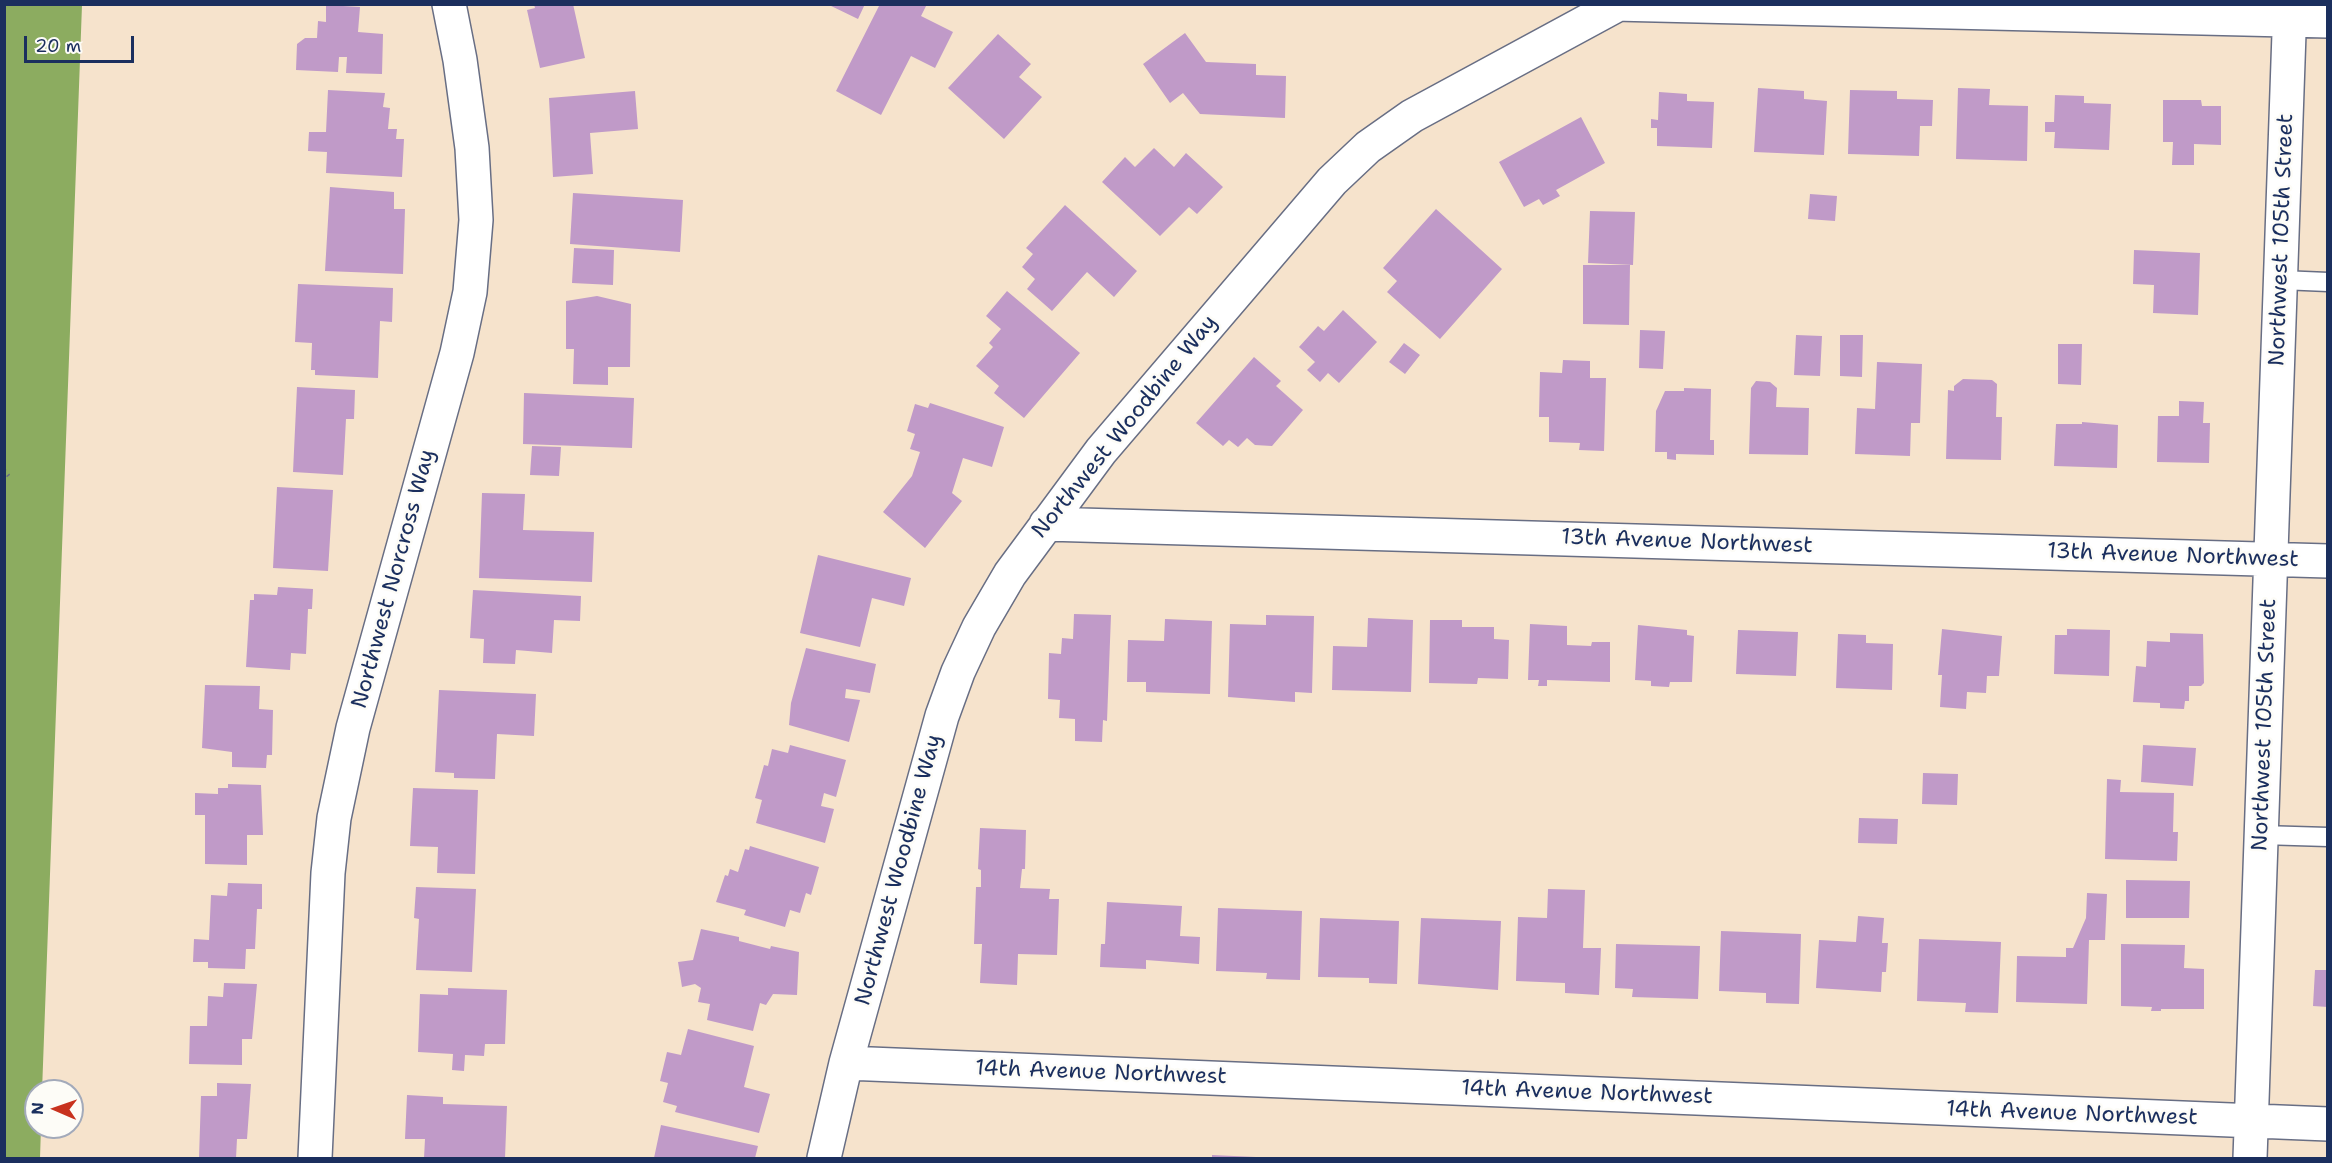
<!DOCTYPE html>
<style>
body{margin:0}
#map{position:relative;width:2332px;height:1163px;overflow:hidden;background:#f6e3cc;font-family:"Shantell Sans",sans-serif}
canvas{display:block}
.frame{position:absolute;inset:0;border:6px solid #1b2f5e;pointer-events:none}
.north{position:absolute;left:24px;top:1079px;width:60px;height:60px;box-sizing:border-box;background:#fdfcf7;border:2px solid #a3aaba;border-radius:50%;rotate:272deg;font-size:16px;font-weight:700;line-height:24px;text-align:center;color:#1b2f5e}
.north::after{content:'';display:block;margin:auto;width:21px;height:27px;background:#c8321e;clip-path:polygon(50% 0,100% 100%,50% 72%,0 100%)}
.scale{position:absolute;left:24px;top:36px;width:110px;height:27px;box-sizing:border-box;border:3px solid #1b2f5e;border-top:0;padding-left:8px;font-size:18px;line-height:21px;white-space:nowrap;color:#1b2f5e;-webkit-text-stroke:4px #fdfcf7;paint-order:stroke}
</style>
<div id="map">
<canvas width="2332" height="1163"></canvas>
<div class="frame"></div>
<div class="north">N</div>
<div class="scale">20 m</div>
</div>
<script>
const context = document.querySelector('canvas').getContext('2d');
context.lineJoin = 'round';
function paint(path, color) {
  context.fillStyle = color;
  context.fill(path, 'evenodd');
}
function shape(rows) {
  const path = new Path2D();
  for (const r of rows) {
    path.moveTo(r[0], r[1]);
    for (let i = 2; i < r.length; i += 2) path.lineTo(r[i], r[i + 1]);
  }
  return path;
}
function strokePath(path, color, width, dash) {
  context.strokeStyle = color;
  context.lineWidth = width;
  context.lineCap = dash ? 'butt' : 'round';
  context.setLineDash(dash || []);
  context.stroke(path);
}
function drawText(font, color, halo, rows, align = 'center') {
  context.font = font + ' "Shantell Sans",sans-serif';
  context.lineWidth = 5;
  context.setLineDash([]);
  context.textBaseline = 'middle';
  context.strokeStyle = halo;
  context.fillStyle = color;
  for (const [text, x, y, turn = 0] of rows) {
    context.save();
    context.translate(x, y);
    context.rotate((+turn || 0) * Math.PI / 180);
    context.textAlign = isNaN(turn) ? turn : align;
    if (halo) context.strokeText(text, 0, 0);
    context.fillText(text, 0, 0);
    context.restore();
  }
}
const forest = shape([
 [5,4,82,5,42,1091,36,1091,36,1127,41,1127,40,1158,4,1158]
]);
const building = shape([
 [534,4,573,4,585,58,540,68,527,10,535,8],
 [827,4,865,4,858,19],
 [880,4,927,4,921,16,953,32,935,68,911,56,881,115,836,91],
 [326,5,360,7,358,32,383,34,382,74,346,73,347,57,339,57,338,72,296,70,297,44,305,38,317,38,318,21,326,22],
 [1185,33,1206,62,1256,64,1256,75,1286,76,1285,118,1200,114,1183,93,1170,103,1143,64],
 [998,34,1031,64,1019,77,1042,97,1004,139,948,88],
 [1758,88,1804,91,1804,99,1827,101,1824,155,1754,152],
 [1958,88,1990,89,1989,105,2028,106,2027,161,1956,159],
 [328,90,385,93,383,107,390,108,388,129,397,129,396,139,404,139,402,177,326,173,327,152,308,151,309,132,326,132],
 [1850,90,1897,91,1897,99,1933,100,1932,126,1920,126,1919,156,1848,154],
 [635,91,638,129,590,133,593,174,553,177,549,98],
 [1659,92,1687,94,1687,101,1714,102,1712,148,1657,146,1657,128,1651,128,1651,119,1658,120],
 [2055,95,2084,96,2084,103,2111,104,2109,150,2054,148,2055,132,2045,132,2045,122,2054,122],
 [2163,100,2201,100,2202,106,2221,106,2221,145,2194,144,2194,165,2172,165,2173,142,2163,142],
 [1581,117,1605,163,1556,190,1560,196,1543,205,1539,199,1524,207,1499,162],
 [1154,148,1174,167,1186,153,1223,187,1197,214,1189,207,1160,236,1102,182,1125,157,1135,167],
 [330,187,394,192,394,209,405,209,403,274,325,271],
 [573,193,683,200,680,252,570,244],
 [1810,194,1837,196,1835,221,1808,219],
 [1065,205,1137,271,1114,297,1087,272,1052,311,1027,289,1035,279,1022,267,1033,254,1026,248],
 [1436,209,1502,269,1440,339,1387,292,1397,281,1383,268],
 [1590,211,1635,212,1633,265,1588,263],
 [574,248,614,250,613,285,572,283],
 [2134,250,2200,253,2198,315,2153,313,2154,285,2133,284],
 [1583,265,1630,265,1629,325,1583,324],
 [298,284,393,288,392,322,380,321,378,378,315,375,315,370,311,370,312,343,295,342],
 [1007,291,1080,353,1024,418,994,393,999,386,976,366,993,347,989,343,1001,329,986,316],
 [597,296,631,304,630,367,608,367,608,385,573,384,574,349,566,349,566,301],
 [1343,310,1377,342,1339,383,1328,373,1320,382,1307,370,1315,362,1299,347,1318,326,1324,331],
 [1640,330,1665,331,1663,369,1639,368],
 [1796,335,1822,336,1820,376,1794,375],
 [1840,335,1863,335,1862,377,1840,376],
 [1404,343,1420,355,1405,374,1389,362],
 [2058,344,2082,344,2081,385,2058,384],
 [1254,357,1281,381,1276,386,1303,410,1272,446,1255,445,1247,438,1238,447,1229,440,1223,446,1196,423],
 [1563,360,1590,361,1590,378,1606,378,1604,451,1579,450,1580,443,1549,442,1549,417,1539,417,1540,372,1562,373],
 [1877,362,1922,364,1920,423,1911,423,1910,456,1855,454,1857,408,1875,409],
 [1963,379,1992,380,1997,384,1996,417,2002,417,2001,460,1946,459,1948,390,1954,391,1954,386],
 [1756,381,1770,382,1777,388,1776,407,1809,408,1808,455,1749,454,1751,388],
 [297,387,355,390,354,419,346,419,343,475,293,472],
 [1684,388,1711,389,1710,440,1714,440,1714,455,1676,454,1676,460,1667,459,1667,452,1655,452,1656,411,1665,391,1684,391],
 [524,393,634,398,632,448,523,444],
 [2179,401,2204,402,2203,423,2210,423,2209,463,2157,462,2158,416,2179,416],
 [930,403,1004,427,992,467,963,458,952,493,962,501,925,548,883,512,912,476,920,452,910,449,915,434,907,431,915,404,928,408],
 [2082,422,2118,425,2117,468,2054,466,2056,424,2082,424],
 [532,446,561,447,559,476,530,475],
 [277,487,333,490,328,571,273,568],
 [482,493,525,494,523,530,594,532,592,582,479,578],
 [818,555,911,578,904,606,872,598,860,647,800,633],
 [278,587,313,589,312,609,308,609,306,654,291,653,290,670,246,667,250,600,254,600,254,594,277,595],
 [473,590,581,596,580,621,554,620,552,653,516,650,515,664,483,663,484,639,470,638],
 [1074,614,1111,615,1107,721,1103,720,1102,742,1075,741,1075,719,1059,718,1060,700,1048,699,1049,653,1061,654,1062,638,1073,639],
 [1266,615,1314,616,1312,693,1295,692,1295,702,1228,697,1230,624,1266,625],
 [1368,618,1413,620,1411,692,1332,690,1333,646,1367,647],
 [1165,619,1212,621,1210,694,1146,692,1146,682,1127,682,1128,640,1164,641],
 [1430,620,1462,620,1462,627,1494,627,1494,639,1509,640,1508,679,1478,678,1477,684,1429,683],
 [1530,624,1567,626,1567,645,1591,646,1592,642,1610,642,1610,682,1547,680,1547,686,1538,686,1539,680,1528,680],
 [1638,625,1687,630,1687,635,1694,636,1692,682,1670,682,1669,687,1651,686,1651,681,1635,680],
 [1942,629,2002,636,1999,676,1987,676,1986,693,1967,692,1966,709,1940,707,1942,675,1938,675],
 [2067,629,2110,630,2109,676,2054,674,2055,635,2067,635],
 [1738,630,1798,632,1796,676,1736,674],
 [2170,633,2203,634,2204,683,2201,686,2189,686,2189,701,2185,701,2184,709,2160,708,2160,703,2133,702,2136,666,2146,667,2147,641,2170,642],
 [1838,634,1866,635,1866,643,1893,644,1892,690,1836,688],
 [806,648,876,664,870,693,846,689,845,698,860,700,849,742,789,725,791,703],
 [205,685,260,686,259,709,273,710,272,755,267,755,266,768,232,767,232,752,202,748],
 [439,690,536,694,534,736,497,734,495,779,454,778,454,773,435,772],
 [790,745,846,760,836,797,824,793,821,806,834,809,825,843,756,823,762,800,755,798,764,765,768,766,772,749,788,753],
 [2143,745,2196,748,2193,786,2141,782],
 [1923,773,1958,774,1957,805,1922,804],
 [2107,779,2121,780,2120,792,2174,793,2173,832,2178,832,2177,861,2105,859],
 [228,784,261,785,263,835,247,835,247,865,205,864,205,815,195,815,195,793,218,794,218,788,228,788],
 [413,788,478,790,475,874,437,873,438,847,410,846],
 [1859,818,1898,819,1897,844,1858,843],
 [980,828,1026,830,1025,869,1022,869,1020,888,1050,889,1049,899,1059,899,1057,955,1018,954,1017,985,980,983,982,944,974,944,976,887,981,887,981,870,978,869],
 [750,846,819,867,811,895,806,893,800,913,790,910,785,927,744,915,746,910,716,902,725,875,728,876,730,869,738,872,745,849,749,850],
 [2126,880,2190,881,2189,918,2126,918],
 [228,883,262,884,262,909,257,909,255,949,246,949,245,969,208,968,208,962,193,962,194,939,209,940,211,895,227,896],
 [416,887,476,889,472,972,416,970,419,919,414,918],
 [1548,889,1585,890,1583,948,1601,948,1599,995,1565,993,1565,983,1516,981,1518,917,1547,918],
 [2087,893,2107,894,2105,940,2089,940,2087,1004,2016,1002,2017,956,2066,957,2066,948,2073,948,2086,918],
 [1107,902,1182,906,1180,936,1200,937,1199,964,1146,960,1146,969,1100,967,1101,944,1105,944],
 [1218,908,1302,911,1300,980,1266,979,1267,973,1216,971],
 [1858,916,1884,918,1882,943,1888,943,1886,972,1882,972,1881,992,1816,988,1819,940,1856,942],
 [1320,918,1399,921,1397,984,1369,983,1369,978,1318,977],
 [1421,918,1501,921,1498,990,1418,984],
 [701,929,739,937,739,941,770,949,771,946,799,952,797,995,773,994,766,1005,760,1003,753,1031,707,1020,710,1004,698,1002,701,988,695,984,682,987,678,962,693,960],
 [1721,931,1801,934,1799,1004,1766,1003,1766,993,1719,991],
 [1919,939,2001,942,1998,1013,1965,1012,1966,1003,1917,1001],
 [1616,944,1700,946,1698,999,1632,997,1633,989,1615,988],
 [2121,944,2185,945,2184,968,2204,969,2204,1009,2161,1009,2161,1011,2151,1011,2152,1007,2121,1006],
 [2315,970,2328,970,2328,1007,2313,1006],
 [224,983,257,984,252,1039,242,1039,242,1065,189,1064,190,1026,207,1026,208,996,223,997],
 [448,988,507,990,505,1044,485,1044,484,1056,465,1055,464,1071,452,1070,453,1054,418,1052,420,994,448,995],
 [688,1029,754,1046,744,1087,770,1094,759,1133,675,1112,677,1106,663,1102,668,1083,660,1081,667,1052,681,1055],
 [217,1083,251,1084,247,1139,237,1139,236,1158,199,1158,201,1096,217,1096],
 [407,1095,443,1097,443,1104,507,1106,505,1158,424,1158,425,1139,405,1139],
 [661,1125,758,1146,755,1158,654,1158],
 [1212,1155,1256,1157,1255,1158,1212,1158]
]);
const path = shape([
 [4,5,5,4],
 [4,470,11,479]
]);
const lane = shape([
 [2281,280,2328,282],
 [2261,835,2328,837]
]);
const street = shape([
 [1614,4,2328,21],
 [1046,524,2328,561],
 [846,1063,2328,1124],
 [315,1158,328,873,334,818,353,728,457,353,470,292,476,220,472,148,460,60,449,4],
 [824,1158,846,1063,942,716,958,672,979,627,1010,574,1101,451,1332,181,1368,147,1412,116,1617,5],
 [2250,1158,2290,4]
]);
const streetNames = [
 ["Northwest 105th Street",2282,240,-88],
 ["Northwest Woodbine Way",1125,427,-51],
 ["13th Avenue Northwest",1687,542,2],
 ["13th Avenue Northwest",2173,556,2],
 ["Northwest Norcross Way",394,579,-75],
 ["Northwest 105th Street",2265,725,-88],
 ["Northwest Woodbine Way",899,870,-75],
 ["14th Avenue Northwest",1101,1073,2],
 ["14th Avenue Northwest",1587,1093,2],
 ["14th Avenue Northwest",2072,1114,2]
];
paint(forest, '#8cac60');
paint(building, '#c09ac8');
strokePath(lane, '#686e84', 21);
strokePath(street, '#686e84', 36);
strokePath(path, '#686e84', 4, [1.5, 4.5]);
strokePath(lane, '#fff', 18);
strokePath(street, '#fff', 33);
drawText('22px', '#1b2f5e', '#fdfcf7', streetNames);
</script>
